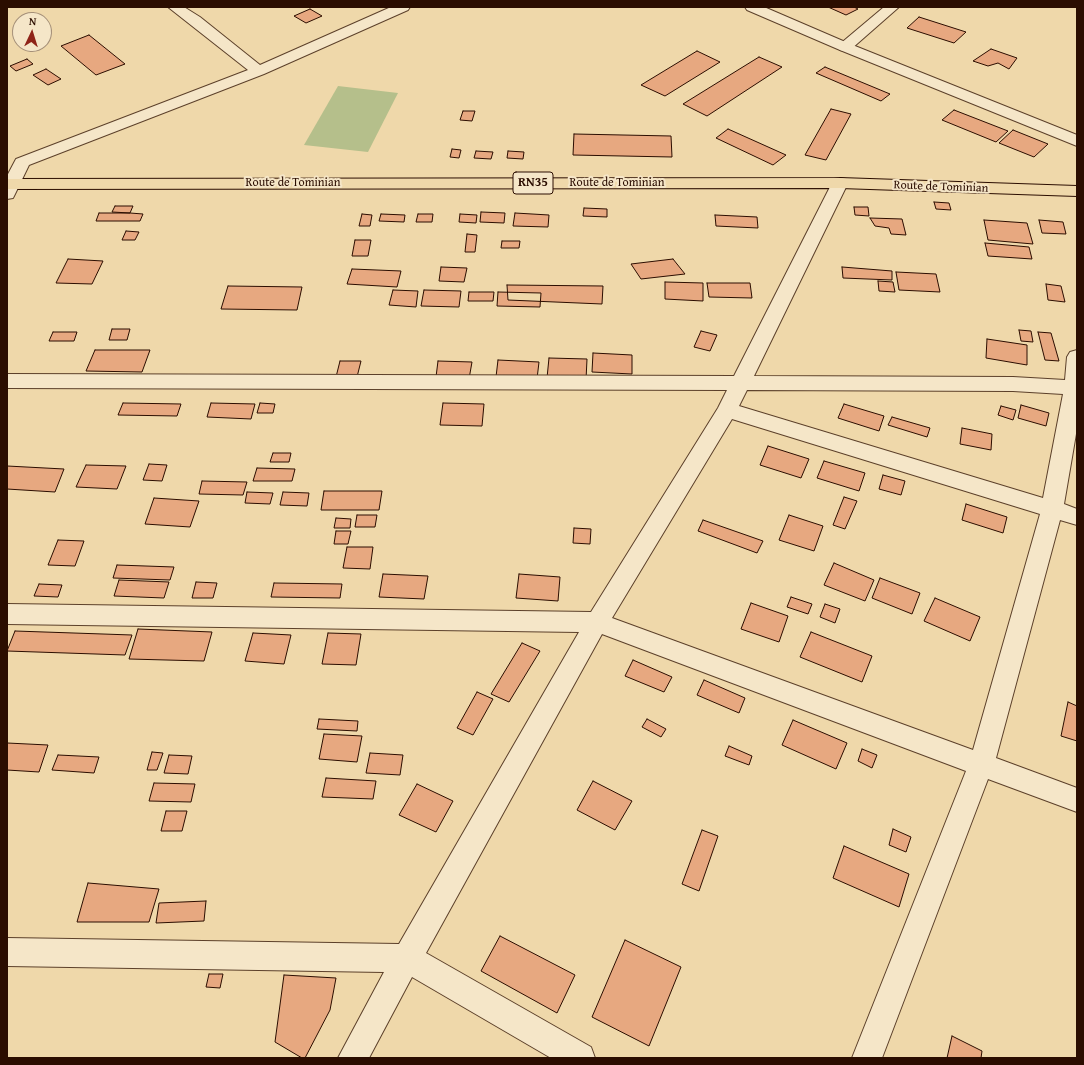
<!DOCTYPE html>
<style>
body{margin:0}
#map{position:relative;width:1084px;height:1065px;overflow:hidden;background:#efd8aa;font-family:"Gentium Book Plus",serif}
canvas{display:block}
.frame{position:absolute;inset:0;border:8px solid #2b0d00;pointer-events:none}
.north{position:absolute;left:12px;top:12px;width:40px;height:40px;box-sizing:border-box;background:#f5e6c8;border:1px solid #a48f78;border-radius:50%;rotate:4deg;font-size:11px;font-weight:700;line-height:16px;text-align:center;color:#2b0d00}
.north::after{content:'';display:block;margin:auto;width:14px;height:18px;background:#8f2418;clip-path:polygon(50% 0,100% 100%,50% 72%,0 100%)}
</style>
<div id="map">
<canvas width="1084" height="1065"></canvas>
<div class="frame"></div>
<div class="north">N</div>
</div>
<script>
const context = document.querySelector('canvas').getContext('2d');
context.lineJoin = 'round';
function paint(path, color) {
  context.fillStyle = color;
  context.fill(path, 'evenodd');
}
function shape(rows) {
  const path = new Path2D();
  for (const r of rows) {
    path.moveTo(r[0], r[1]);
    for (let i = 2; i < r.length; i += 2) path.lineTo(r[i], r[i + 1]);
  }
  return path;
}
function strokePath(path, color, width, dash) {
  context.strokeStyle = color;
  context.lineWidth = width;
  context.lineCap = dash ? 'butt' : 'round';
  context.setLineDash(dash || []);
  context.stroke(path);
}
function drawText(font, color, halo, rows, align = 'center') {
  context.font = font + ' "Gentium Book Plus",serif';
  context.lineWidth = 4;
  context.setLineDash([]);
  context.textBaseline = 'middle';
  context.strokeStyle = halo;
  context.fillStyle = color;
  for (const [text, x, y, turn = 0] of rows) {
    context.save();
    context.translate(x, y);
    context.rotate((+turn || 0) * Math.PI / 180);
    context.textAlign = isNaN(turn) ? turn : align;
    if (halo) context.strokeText(text, 0, 0);
    context.fillText(text, 0, 0);
    context.restore();
  }
}
const green = shape([
 [338,86,398,93,368,152,304,145]
]);
const building = shape([
 [828,7,854,7,858,9,846,15,828,7],
 [310,9,322,16,306,23,294,16,310,9],
 [919,17,966,32,954,43,907,28,919,17],
 [89,35,125,64,96,75,61,46,89,35],
 [991,49,1017,58,1009,69,998,63,988,66,973,61,991,49],
 [697,51,720,62,665,96,641,85,697,51],
 [759,57,782,67,707,116,683,104,759,57],
 [27,59,33,64,16,71,10,66,27,59],
 [825,67,890,94,881,101,816,73,825,67],
 [46,69,61,79,48,85,33,75,46,69],
 [831,109,851,114,826,160,805,155,831,109],
 [954,110,1008,131,996,142,942,120,954,110],
 [463,111,475,111,472,121,460,120,463,111],
 [728,129,786,155,773,165,716,138,728,129],
 [1013,130,1048,144,1034,157,999,143,1013,130],
 [574,134,671,136,672,157,573,155,574,134],
 [452,149,461,150,459,158,450,157,452,149],
 [476,151,493,152,491,159,474,158,476,151],
 [508,151,524,152,523,159,507,158,508,151],
 [934,202,949,203,951,210,936,209,934,202],
 [115,206,133,206,130,213,112,212,115,206],
 [854,207,868,207,869,216,855,215,854,207],
 [584,208,607,209,607,217,583,216,584,208],
 [481,212,505,213,504,223,480,222,481,212],
 [99,213,130,213,143,214,140,221,96,221,99,213],
 [515,213,549,215,548,227,513,226,515,213],
 [362,214,372,215,370,226,359,226,362,214],
 [381,214,405,215,404,222,379,221,381,214],
 [418,214,433,214,432,222,416,222,418,214],
 [460,214,477,215,476,223,459,222,460,214],
 [715,215,757,217,758,228,716,226,715,215],
 [870,218,902,219,906,235,891,234,889,228,875,226,870,218],
 [984,220,1027,223,1033,244,988,240,984,220],
 [1039,220,1063,222,1066,234,1042,233,1039,220],
 [126,231,139,232,135,240,122,240,126,231],
 [467,234,477,235,475,252,465,252,467,234],
 [355,240,371,240,368,256,352,256,355,240],
 [502,241,520,241,519,248,501,248,502,241],
 [985,243,1029,247,1032,259,988,256,985,243],
 [68,259,103,261,92,284,56,283,68,259],
 [673,259,685,274,641,279,631,264,673,259],
 [441,267,467,268,464,282,439,281,441,267],
 [842,267,892,271,892,280,843,278,842,267],
 [352,269,401,271,397,287,347,284,352,269],
 [896,272,936,274,940,292,899,290,896,272],
 [878,281,893,282,895,292,879,291,878,281],
 [665,282,703,283,703,301,665,299,665,282],
 [707,283,750,283,752,298,709,297,707,283],
 [1046,284,1061,286,1065,302,1048,300,1046,284],
 [507,285,603,286,602,304,508,300,507,285],
 [228,286,302,287,297,310,221,309,228,286],
 [393,290,418,291,416,307,389,305,393,290],
 [424,290,461,291,459,307,421,306,424,290],
 [469,292,494,292,493,301,468,301,469,292],
 [498,292,541,293,540,307,497,306,498,292],
 [112,329,130,329,127,340,109,340,112,329],
 [1019,330,1031,331,1033,342,1021,341,1019,330],
 [701,331,717,335,710,351,694,347,701,331],
 [53,332,77,332,74,341,49,341,53,332],
 [1038,332,1051,333,1059,361,1045,360,1038,332],
 [987,339,1027,345,1027,365,986,358,987,339],
 [95,350,150,350,142,372,86,371,95,350],
 [593,353,632,355,632,374,592,372,593,353],
 [549,358,587,359,586,380,547,378,549,358],
 [498,360,539,362,537,379,496,377,498,360],
 [340,361,361,361,357,377,336,377,340,361],
 [438,361,472,362,469,379,436,377,438,361],
 [123,403,181,404,177,416,118,415,123,403],
 [211,403,255,404,251,419,207,417,211,403],
 [260,403,275,404,273,413,257,413,260,403],
 [443,403,484,404,482,426,440,425,443,403],
 [844,404,884,416,879,431,838,418,844,404],
 [1021,405,1049,413,1046,426,1018,418,1021,405],
 [1001,406,1016,410,1013,420,998,415,1001,406],
 [892,417,930,428,927,437,888,425,892,417],
 [962,428,992,434,991,450,960,444,962,428],
 [768,446,809,459,801,478,760,465,768,446],
 [273,453,291,453,289,462,270,462,273,453],
 [824,461,865,473,859,491,817,478,824,461],
 [149,464,167,465,162,481,143,480,149,464],
 [86,465,126,466,117,489,76,487,86,465],
 [7,466,64,469,55,492,7,489,7,466],
 [257,468,295,469,292,481,253,481,257,468],
 [883,475,905,481,901,495,879,489,883,475],
 [202,481,247,482,243,495,199,494,202,481],
 [324,491,382,491,379,510,321,510,324,491],
 [247,492,273,493,270,504,245,503,247,492],
 [283,492,309,493,307,506,280,505,283,492],
 [844,497,857,501,845,529,833,525,844,497],
 [154,498,199,501,190,527,145,524,154,498],
 [966,504,1007,517,1003,533,962,520,966,504],
 [357,515,377,515,375,527,355,527,357,515],
 [789,515,823,526,814,551,779,540,789,515],
 [336,518,351,519,350,528,334,528,336,518],
 [703,520,763,541,757,553,698,531,703,520],
 [574,528,591,529,590,544,573,543,574,528],
 [336,531,351,531,348,544,334,544,336,531],
 [58,540,84,541,75,566,48,565,58,540],
 [347,547,373,547,370,569,343,568,347,547],
 [834,563,874,580,865,601,824,585,834,563],
 [117,565,174,567,170,580,113,578,117,565],
 [383,574,428,576,424,599,379,597,383,574],
 [519,574,560,577,558,601,516,598,519,574],
 [880,578,920,593,912,614,872,598,880,578],
 [119,580,169,582,164,598,114,596,119,580],
 [196,582,217,583,213,598,192,598,196,582],
 [274,583,342,584,340,598,271,597,274,583],
 [39,584,62,585,58,597,34,596,39,584],
 [791,597,812,604,808,614,787,607,791,597],
 [935,598,980,617,970,641,924,621,935,598],
 [751,603,788,616,779,642,741,629,751,603],
 [825,604,840,609,835,623,820,617,825,604],
 [138,629,212,632,204,661,129,659,138,629],
 [15,631,132,635,125,655,7,651,15,631],
 [811,632,872,656,862,682,800,657,811,632],
 [253,633,291,635,284,664,245,661,253,633],
 [328,633,361,634,356,665,322,664,328,633],
 [522,643,540,651,509,702,491,694,522,643],
 [633,660,672,677,664,692,625,676,633,660],
 [704,680,745,698,739,713,697,695,704,680],
 [477,692,493,699,473,735,457,728,477,692],
 [1068,702,1077,706,1077,741,1061,736,1068,702],
 [319,719,358,721,357,731,317,729,319,719],
 [647,719,666,729,661,737,642,727,647,719],
 [793,720,847,743,836,769,782,745,793,720],
 [324,734,362,736,357,762,319,759,324,734],
 [7,743,48,745,39,772,7,770,7,743],
 [729,746,752,756,749,765,725,756,729,746],
 [862,749,877,755,872,768,858,761,862,749],
 [152,752,163,753,157,770,147,770,152,752],
 [370,753,403,755,400,775,366,773,370,753],
 [58,755,99,757,94,773,52,770,58,755],
 [169,755,192,756,188,774,164,773,169,755],
 [326,778,376,781,373,799,322,797,326,778],
 [593,781,632,801,615,830,577,810,593,781],
 [154,783,195,784,191,802,149,801,154,783],
 [417,784,453,801,436,832,399,815,417,784],
 [166,811,187,811,182,831,161,831,166,811],
 [893,829,911,837,906,852,889,845,893,829],
 [702,830,718,836,699,891,682,884,702,830],
 [844,846,909,874,899,907,833,878,844,846],
 [88,883,159,889,149,922,77,922,88,883],
 [206,901,204,921,156,923,159,903,206,901],
 [500,936,575,975,557,1013,481,971,500,936],
 [625,940,681,967,649,1046,592,1017,625,940],
 [209,974,223,974,220,988,206,987,209,974],
 [284,975,336,978,330,1010,305,1058,302,1058,275,1042,284,975],
 [952,1036,982,1051,981,1058,947,1058,952,1036]
]);
const minor = shape([
 [168,7,184,7,200,17,260,65,391,7,410,7,408,10,264,74,29,165,15,194,13,198,7,199,7,176,16,159,248,70,168,7],
 [884,7,899,7,850,50,845,51,840,50,838,47,840,44,884,7],
 [840,178,846,179,848,183,754,376,1013,377,1065,380,1067,357,1070,352,1077,350,1077,428,1064,504,1077,509,1077,525,1060,520,996,758,1077,788,1077,812,988,779,882,1058,852,1058,966,771,602,634,426,953,591,1047,595,1058,551,1058,412,977,369,1058,338,1058,384,972,7,966,7,938,399,944,579,632,7,624,7,604,591,612,718,408,727,390,7,388,7,374,734,376,832,183,834,179,840,178],
 [747,390,1013,391,1063,394,1043,498,739,406,747,390],
 [732,419,1040,514,973,750,612,618,732,419]
]);
const tertiary = shape([
 [745,7,764,7,850,44,1077,135,1077,146,840,50,747,10,745,7]
]);
const primary = shape([
 [840,178,1077,186,1077,196,840,188,7,189,7,179,840,178]
]);
const farStreetnames = [
 ["Route de Tominian",293,183],
 ["Route de Tominian",617,183],
 ["Route de Tominian",941,187,2]
];
const shields = [
 [533,183,40]
];
const shieldNames = [
 ["RN35",533,183]
];
paint(green, '#b5bf8b');
paint(building, '#e7a880');
strokePath(building, '#2b0d00', 1);
strokePath(minor, '#5c402a', 2);
strokePath(tertiary, '#5c402a', 2);
strokePath(primary, '#2b0d00', 2);
paint(minor, '#f5e6c8');
paint(tertiary, '#f5e6c8');
paint(primary, '#efd8aa');
drawText('12px', '#2b0d00', '#f5e6c8', farStreetnames);
for (const [x, y, w] of shields) {
  const box = new Path2D();
  box.roundRect(x - w / 2, y - 11, w, 22, 3);
  context.fillStyle = '#f5e6c8';
  context.fill(box);
  strokePath(box, '#2b0d00', 1);
}
drawText('bold 13px', '#2b0d00', null, shieldNames);
</script>
